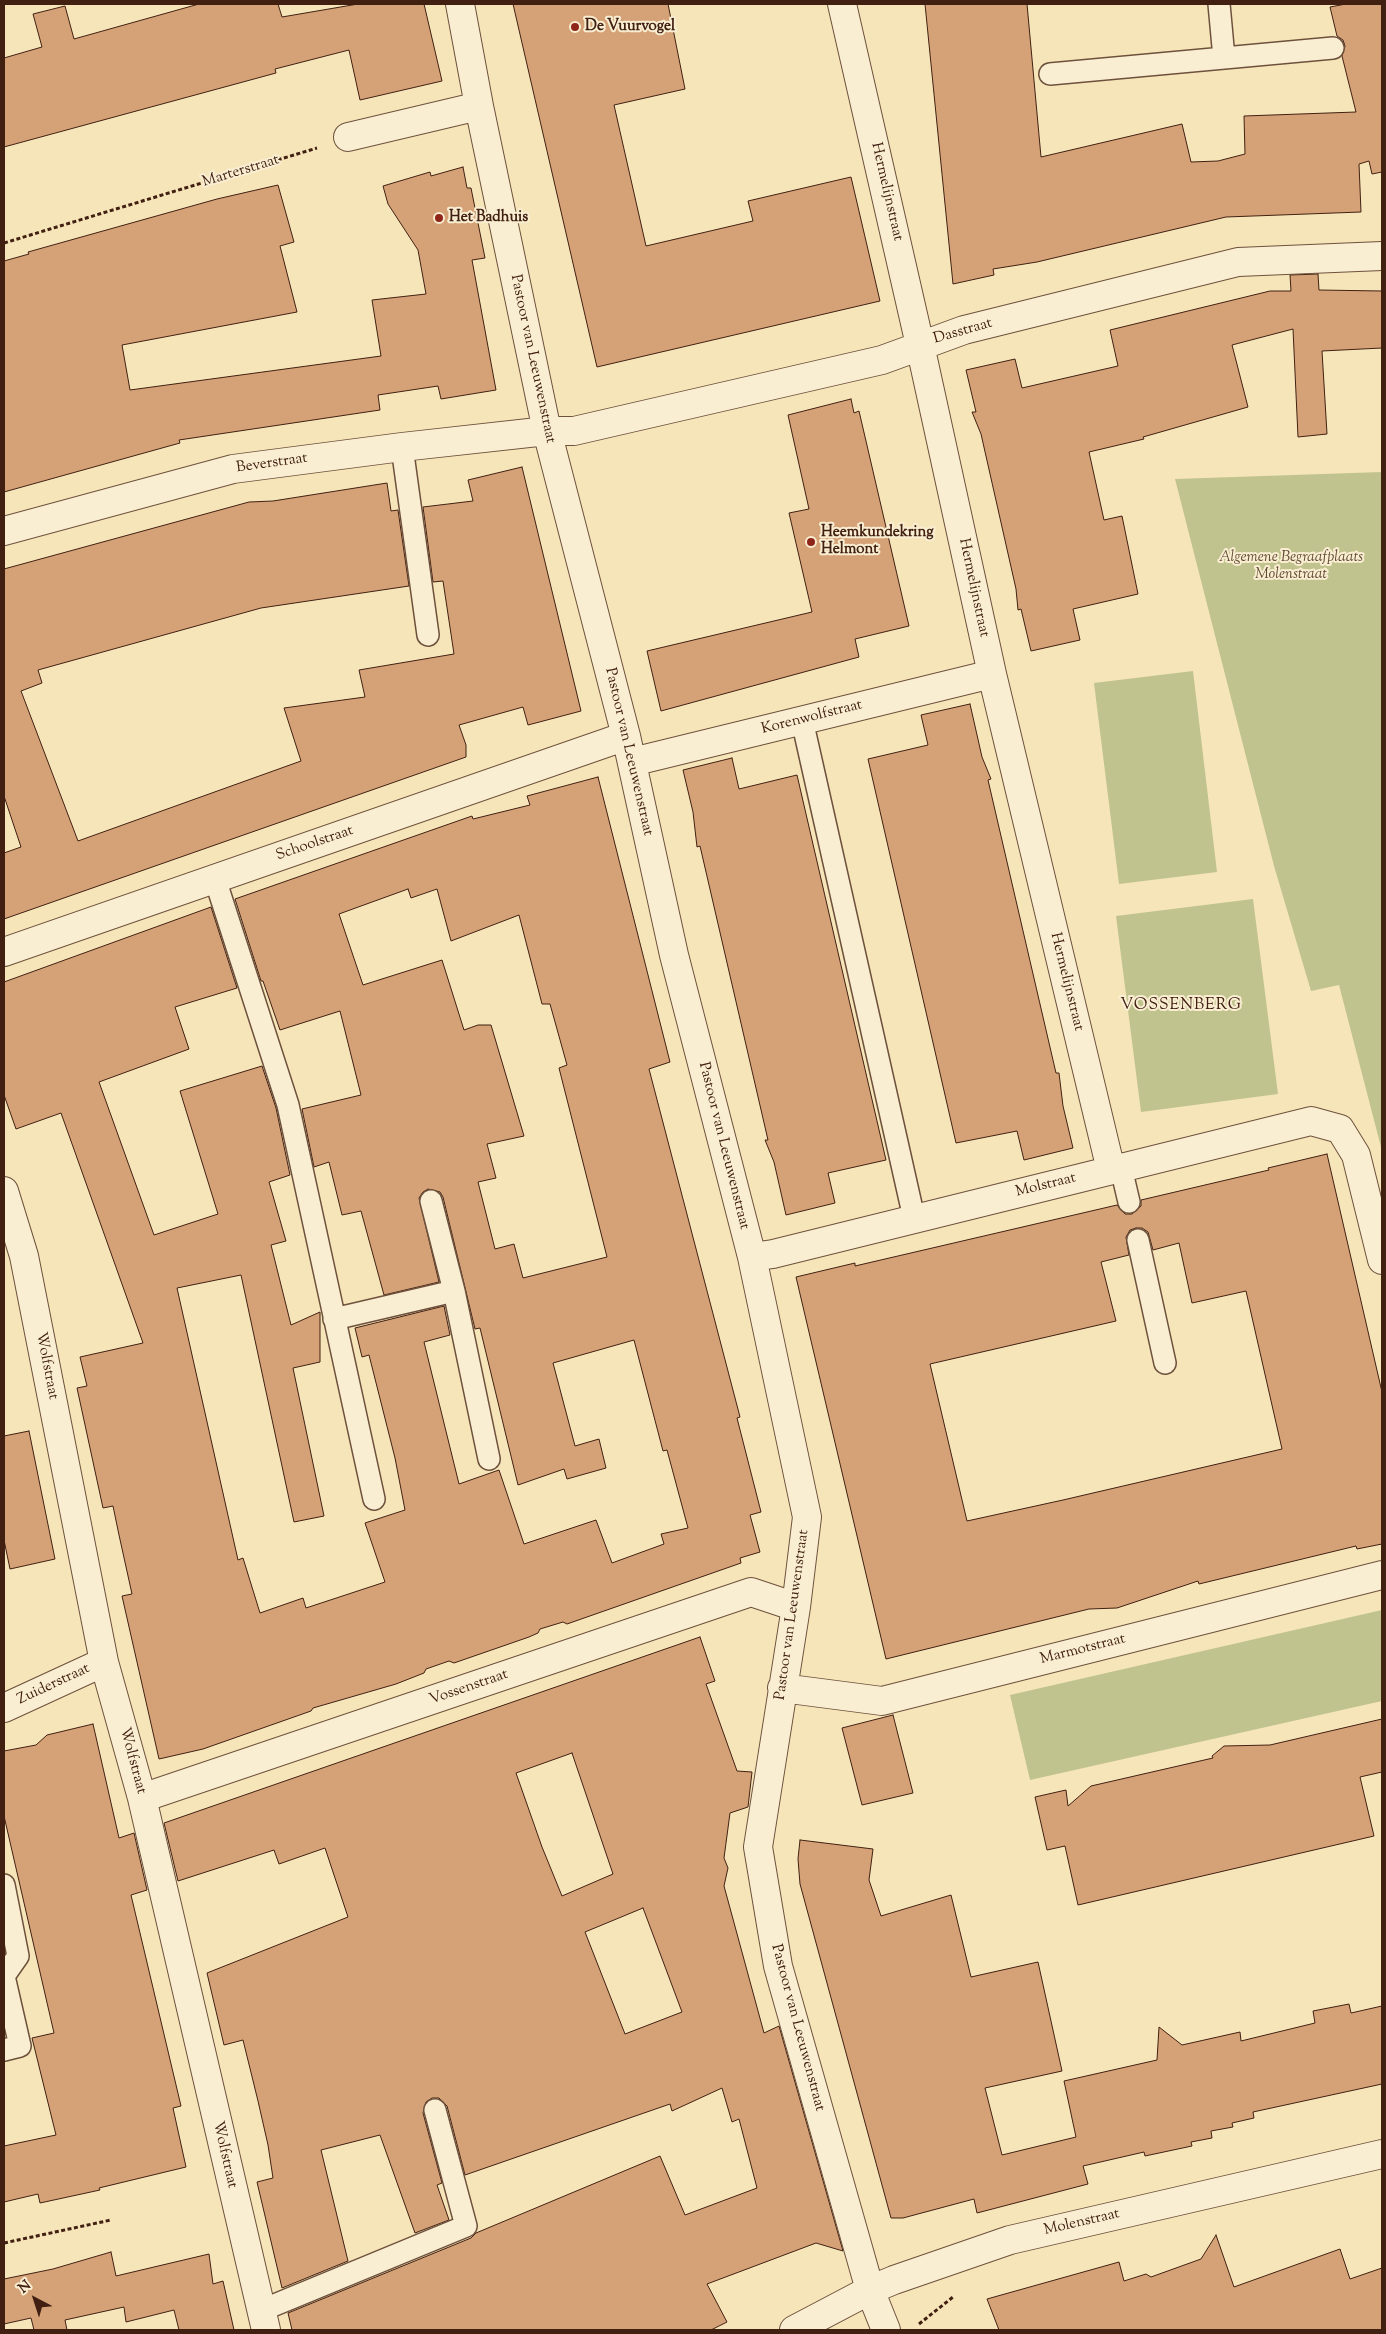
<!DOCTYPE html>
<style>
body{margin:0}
#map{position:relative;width:1386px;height:2334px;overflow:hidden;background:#f6e5b9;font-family:"Sorts Mill Goudy",serif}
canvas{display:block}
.frame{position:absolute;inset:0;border:5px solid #412012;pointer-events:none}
.north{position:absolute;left:10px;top:2274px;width:50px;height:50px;-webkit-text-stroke:4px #f9eed2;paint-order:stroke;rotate:320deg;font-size:14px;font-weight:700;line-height:20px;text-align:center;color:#412012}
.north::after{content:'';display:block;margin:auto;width:18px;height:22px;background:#412012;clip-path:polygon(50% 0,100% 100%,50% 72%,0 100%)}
</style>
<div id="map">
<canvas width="1386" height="2334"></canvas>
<div class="frame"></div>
<div class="north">N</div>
</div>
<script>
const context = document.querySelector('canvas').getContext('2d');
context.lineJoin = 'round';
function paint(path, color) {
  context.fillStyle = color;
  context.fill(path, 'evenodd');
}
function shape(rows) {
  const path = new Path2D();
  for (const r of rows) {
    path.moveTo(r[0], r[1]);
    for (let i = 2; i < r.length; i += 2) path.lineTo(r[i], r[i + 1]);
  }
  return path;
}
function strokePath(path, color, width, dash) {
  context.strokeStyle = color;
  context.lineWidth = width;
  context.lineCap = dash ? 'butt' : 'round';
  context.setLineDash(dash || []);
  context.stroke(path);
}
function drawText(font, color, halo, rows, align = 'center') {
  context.font = font + ' "Sorts Mill Goudy",serif';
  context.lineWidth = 4;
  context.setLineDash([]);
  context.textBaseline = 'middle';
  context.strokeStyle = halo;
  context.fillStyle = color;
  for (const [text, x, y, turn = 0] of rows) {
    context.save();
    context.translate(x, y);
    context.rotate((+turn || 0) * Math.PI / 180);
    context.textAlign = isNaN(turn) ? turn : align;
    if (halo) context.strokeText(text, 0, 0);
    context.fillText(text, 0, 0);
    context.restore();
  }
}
const green = shape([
 [1382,472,1382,1151,1339,985,1311,991,1274,866,1175,479],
 [1193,671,1217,872,1119,884,1094,683],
 [1253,899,1278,1094,1141,1112,1116,916],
 [1382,1610,1382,1701,1030,1780,1010,1695]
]);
const building = shape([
 [199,4,278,4,282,17,358,4,424,4,442,81,360,100,349,50,275,69,276,73,4,147,4,58,42,47,33,14,65,6,74,39,199,4],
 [513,4,668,4,685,89,614,105,646,246,753,221,748,201,851,177,880,301,597,367,513,4],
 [925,4,1027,4,1041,157,1182,124,1191,162,1218,161,1245,154,1244,116,1356,112,1342,56,1345,46,1343,40,1337,36,1330,7,1346,4,1382,4,1382,172,1372,174,1369,161,1359,164,1361,212,1226,217,1037,262,993,269,994,275,953,284,925,4],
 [463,167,467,188,471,188,485,258,472,260,496,390,441,399,438,386,378,395,380,410,179,440,180,443,4,492,4,261,29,254,28,252,217,199,278,185,294,242,280,246,297,312,122,345,130,390,381,356,372,300,426,294,418,250,388,204,383,186,430,172,431,176,463,167],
 [1318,274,1319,290,1382,291,1382,348,1322,351,1327,434,1298,437,1293,329,1232,345,1248,407,1143,437,1144,439,1089,452,1104,520,1122,516,1138,594,1073,609,1080,640,1031,651,1021,609,1018,610,1016,589,981,434,972,412,976,412,966,370,1015,359,1022,388,1118,366,1110,330,1270,291,1291,291,1290,275,1318,274],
 [851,399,854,413,859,411,909,626,855,639,859,657,661,711,647,651,812,612,789,513,809,509,788,415,851,399],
 [522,467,581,711,528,725,523,707,459,725,466,745,466,757,4,919,4,853,21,847,4,796,4,569,249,502,273,501,387,483,391,511,398,510,409,586,261,608,38,670,42,683,21,691,78,841,301,761,284,708,365,697,359,670,454,654,443,581,433,582,423,507,473,501,468,480,522,467],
 [970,704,982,757,991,779,988,780,1056,1073,1059,1073,1063,1106,1073,1148,1024,1160,1017,1131,956,1143,868,759,928,745,921,715,970,704],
 [732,758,739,789,797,775,886,1160,828,1173,835,1203,786,1215,774,1162,765,1140,768,1140,700,846,697,847,693,812,683,770,732,758],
 [598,777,670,1062,649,1069,740,1417,737,1418,761,1512,750,1515,760,1552,740,1558,741,1563,567,1624,563,1622,540,1629,538,1633,529,1637,454,1663,449,1661,426,1669,424,1673,396,1684,313,1708,311,1711,203,1749,159,1759,122,1596,132,1594,119,1535,113,1506,103,1508,77,1388,87,1386,80,1357,143,1343,61,1113,16,1129,4,1095,4,982,211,907,237,988,175,1007,189,1049,99,1082,154,1235,218,1214,180,1091,262,1066,276,1108,290,1175,269,1182,286,1241,271,1245,291,1325,320,1312,320,1362,293,1368,324,1516,294,1522,241,1275,177,1288,238,1560,243,1558,260,1613,303,1598,306,1608,385,1582,365,1523,405,1510,395,1458,369,1355,362,1357,355,1328,444,1306,450,1335,424,1342,459,1484,499,1470,524,1544,596,1520,612,1563,664,1544,661,1534,688,1528,667,1450,663,1451,634,1340,553,1363,575,1446,599,1439,606,1468,567,1479,564,1469,518,1485,480,1328,475,1329,443,1197,440,1192,428,1189,423,1192,419,1198,439,1282,384,1295,361,1211,342,1215,329,1162,314,1167,302,1109,361,1095,340,1011,280,1030,263,981,261,981,235,899,472,816,473,819,530,805,527,796,598,777],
 [408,889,411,898,437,889,451,941,519,915,542,1004,550,1004,567,1065,559,1068,607,1257,523,1278,514,1244,495,1249,478,1182,496,1178,487,1144,524,1136,491,1025,478,1025,464,1030,442,960,363,985,339,914,408,889],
 [1327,1154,1382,1392,1382,1544,1357,1549,1356,1546,1199,1584,1198,1581,1117,1608,1089,1609,886,1659,796,1277,855,1263,855,1266,1117,1205,1125,1214,1132,1214,1141,1206,1141,1200,1269,1170,1268,1168,1327,1154],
 [1136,1228,1142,1228,1148,1232,1153,1250,1179,1243,1192,1303,1246,1291,1282,1449,1063,1500,967,1521,930,1364,1116,1321,1101,1262,1129,1255,1126,1237,1130,1230,1136,1228],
 [29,1431,55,1559,10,1569,4,1540,4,1436,29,1431],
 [700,1637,715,1681,706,1684,737,1771,752,1772,748,1807,730,1813,724,1858,728,1868,724,1886,764,2033,779,2026,843,2251,816,2243,707,2284,727,2322,711,2330,292,2330,288,2313,471,2238,476,2233,660,2156,685,2215,757,2188,739,2119,732,2122,722,2088,672,2111,670,2104,465,2175,447,2106,439,2098,432,2098,426,2102,423,2113,442,2183,437,2185,449,2220,415,2233,380,2135,321,2150,348,2261,282,2288,257,2182,273,2178,268,2145,258,2101,243,2040,224,2045,207,1973,348,1917,325,1848,279,1864,274,1850,178,1881,164,1823,700,1637],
 [572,1753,613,1874,562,1896,542,1847,516,1773,572,1753],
 [643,1908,682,2012,625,2034,585,1932,643,1908],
 [893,1715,913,1793,862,1805,842,1728,893,1715],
 [1382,1719,1382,1772,1360,1777,1374,1836,1078,1905,1065,1846,1047,1850,1035,1797,1066,1790,1068,1806,1091,1786,1213,1758,1212,1756,1224,1746,1270,1745,1382,1719],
 [93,1724,119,1838,134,1833,147,1890,131,1895,181,2106,173,2108,186,2167,99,2188,100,2190,40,2203,38,2194,4,2202,4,2146,56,2135,32,2038,54,2033,4,1816,4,1751,36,1745,47,1735,93,1724],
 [800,1840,873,1849,869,1880,881,1916,951,1895,971,1977,1038,1962,1062,2071,985,2088,1002,2155,1076,2137,1064,2081,1157,2060,1159,2027,1182,2045,1240,2032,1241,2041,1315,2023,1313,2011,1349,2004,1351,2013,1382,2006,1382,2084,1253,2112,1254,2118,1232,2123,1233,2127,1211,2131,1212,2138,1191,2142,1192,2146,1145,2156,1144,2152,1083,2166,1088,2184,977,2213,974,2199,903,2218,891,2218,800,1884,798,1859,800,1840],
 [1216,2235,1234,2287,1340,2249,1350,2279,1382,2268,1382,2330,999,2330,987,2299,1119,2262,1124,2281,1146,2274,1151,2277,1201,2259,1216,2235],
 [111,2252,116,2276,209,2254,213,2284,223,2281,234,2330,179,2330,174,2310,126,2322,124,2307,65,2320,67,2330,34,2330,31,2318,4,2324,4,2279,53,2269,111,2252]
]);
const path = shape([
 [4,243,317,148],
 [4,2243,111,2220],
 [919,2324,953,2297]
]);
const service = shape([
 [1219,4,1224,58],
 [1050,74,1333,48],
 [402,447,428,635],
 [802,720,914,1218],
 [215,879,288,1105,374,1499],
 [1121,1168,1129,1202],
 [431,1201,454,1291,489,1459],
 [1138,1240,1165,1363],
 [334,1319,454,1291],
 [4,1885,18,1956,4,1976],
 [4,1976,20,2046,4,2050],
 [260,2311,466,2226,435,2110]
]);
const minor = shape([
 [460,4,479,106,547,431,626,736,674,955,752,1257,807,1517,796,1607,758,1847,778,1966,870,2290,886,2330],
 [842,4,920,345,992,674,1111,1170],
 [348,137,479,106],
 [4,531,233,469,402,447,547,431,574,431,882,360,964,330,1238,262,1382,256],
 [632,762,992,674],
 [4,952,626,736],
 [4,1191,24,1256,104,1662,142,1798,266,2330],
 [752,1257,773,1254,1311,1121,1340,1129,1356,1155,1382,1260],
 [782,1688,882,1701,1382,1575],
 [4,1708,104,1662],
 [142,1798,751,1592,796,1607],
 [794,2330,870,2290,894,2280,1010,2240,1382,2154]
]);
const markers = [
 [575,27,5,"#8f2418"],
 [439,218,5,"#8f2418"],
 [811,542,5,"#8f2418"]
];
const poiNames = [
 ["De Vuurvogel",585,27],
 ["Het Badhuis",449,218],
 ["Heemkundekring",821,533],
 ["Helmont",821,550]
];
const streetNames = [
 ["Marterstraat",241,172,-17],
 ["Hermelijnstraat",886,192,77],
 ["Dasstraat",963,332,-16],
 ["Pastoor van Leeuwenstraat",532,359,78],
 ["Beverstraat",272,464,-8],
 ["Hermelijnstraat",973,588,78],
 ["Korenwolfstraat",812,718,-14],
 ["Pastoor van Leeuwenstraat",628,752,77],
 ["Schoolstraat",315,844,-19],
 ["Hermelijnstraat",1066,982,76],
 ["Pastoor van Leeuwenstraat",723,1146,76],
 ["Molstraat",1046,1186,-14],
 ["Wolfstraat",46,1366,79],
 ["Pastoor van Leeuwenstraat",793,1615,-82],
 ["Marmotstraat",1083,1650,-14],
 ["Zuiderstraat",54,1685,-25],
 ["Vossenstraat",469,1688,-19],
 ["Wolfstraat",132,1761,75],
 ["Pastoor van Leeuwenstraat",797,2028,75],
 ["Wolfstraat",224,2155,77],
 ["Molenstraat",1082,2223,-13]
];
const parkNames = [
 ["Algemene Begraafplaats",1291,558],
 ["Molenstraat",1291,575]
];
const neighbourhoodNames = [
 ["VOSSENBERG",1181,1006]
];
paint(green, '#c0c38d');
paint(building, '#d5a177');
strokePath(building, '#412012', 1);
strokePath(service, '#6e513c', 24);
strokePath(minor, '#6e513c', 30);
strokePath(path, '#412012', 3, [4, 2.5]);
strokePath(service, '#f9eed2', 21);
strokePath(minor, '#f9eed2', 28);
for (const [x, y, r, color] of markers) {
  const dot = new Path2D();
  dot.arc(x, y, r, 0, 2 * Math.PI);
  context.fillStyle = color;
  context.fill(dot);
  strokePath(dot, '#f9eed2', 2);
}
drawText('bold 15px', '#412012', '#f9eed2', poiNames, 'left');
drawText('15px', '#412012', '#f9eed2', streetNames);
drawText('italic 15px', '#614931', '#f9eed2', parkNames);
context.letterSpacing = '1px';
drawText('16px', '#412012', '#f9eed2', neighbourhoodNames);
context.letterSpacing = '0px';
</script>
